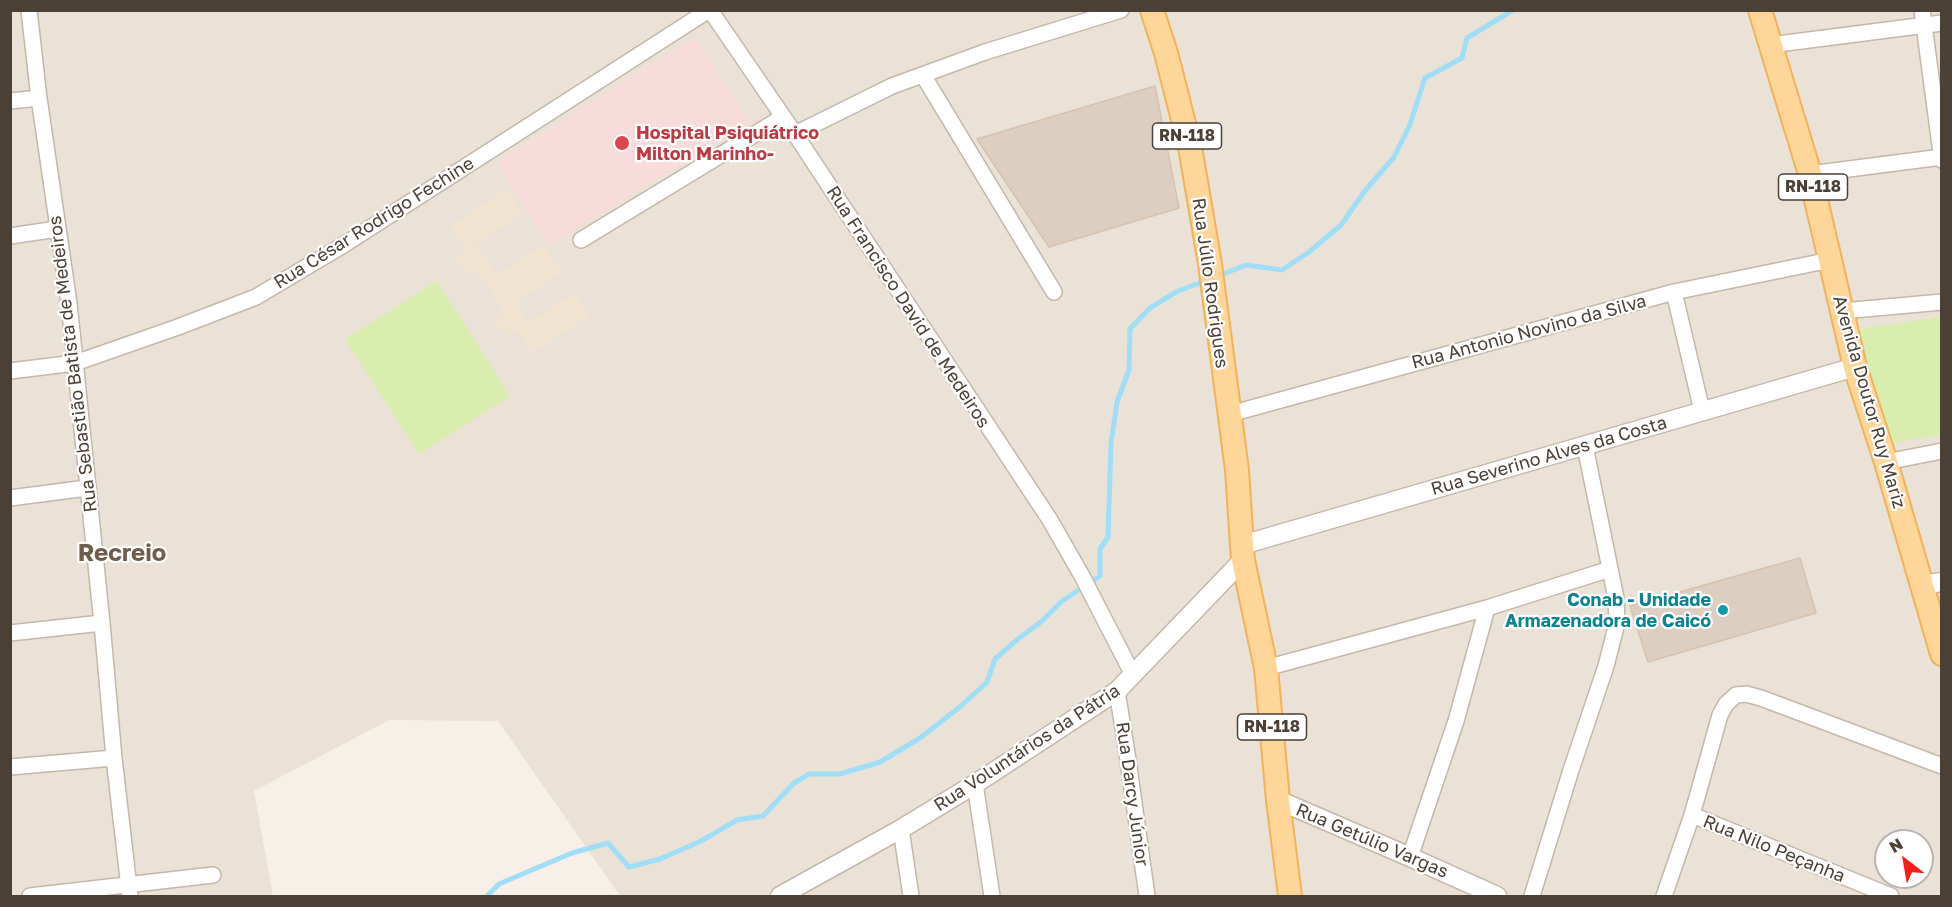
<!DOCTYPE html>
<meta charset="utf-8">
<style>
body{margin:0}
#map{position:relative;width:1952px;height:907px;overflow:hidden;background:#f6f0e9;font-family:"Golos Text",sans-serif}
canvas{display:block}
.frame{position:absolute;inset:0;border:12px solid #4b4036;pointer-events:none}
.north{position:absolute;left:1874px;top:829px;width:60px;height:60px;box-sizing:border-box;background:#fff;border:2px solid #b7b3af;border-radius:50%;rotate:329deg;font-size:16px;font-weight:700;line-height:24px;text-align:center;color:#4b4036}
.north::after{content:'';display:block;margin:auto;width:21px;height:27px;background:#ff1e17;clip-path:polygon(50% 0,100% 100%,50% 72%,0 100%)}
</style>
<div id="map">
<canvas width="1952" height="907"></canvas>
<div class="frame"></div>
<div class="north">N</div>
</div>
<script>
const context = document.querySelector('canvas').getContext('2d');
context.lineJoin = 'round';
function paint(path, color) {
  context.fillStyle = color;
  context.fill(path, 'evenodd');
}
function shape(rows) {
  const path = new Path2D();
  for (const r of rows) {
    path.moveTo(r[0], r[1]);
    for (let i = 2; i < r.length; i += 2) path.lineTo(r[i], r[i + 1]);
  }
  return path;
}
function strokePath(path, color, width, dash) {
  context.strokeStyle = color;
  context.lineWidth = width;
  context.lineCap = dash ? 'butt' : 'round';
  context.setLineDash(dash || []);
  context.stroke(path);
}
function drawText(font, color, halo, rows, align = 'center') {
  context.font = font + ' "Golos Text",sans-serif';
  context.lineWidth = 4.5;
  context.setLineDash([]);
  context.textBaseline = 'middle';
  context.strokeStyle = halo;
  context.fillStyle = color;
  for (const [text, x, y, turn = 0] of rows) {
    context.save();
    context.translate(x, y);
    context.rotate((+turn || 0) * Math.PI / 180);
    context.textAlign = isNaN(turn) ? turn : align;
    if (halo) context.strokeText(text, 0, 0);
    context.fillText(text, 0, 0);
    context.restore();
  }
}
const residential = shape([
 [10,11,1941,11,1941,896,620,896,498,721,389,720,254,791,273,896,11,896],
 [1886,841,1922,841,1922,877,1886,877]
]);
const education = shape([
 [507,189,523,214,476,244,496,275,544,245,562,272,515,303,527,323,575,293,590,315,532,353,516,329,505,336,494,319,504,312,477,270,467,276,455,258,466,251,450,226]
]);
const medical = shape([
 [695,37,750,123,548,245,496,162]
]);
const green = shape([
 [437,281,510,396,419,454,345,339],
 [1939,317,1942,338,1941,435,1881,445,1853,330]
]);
const stream = shape([
 [1218,276,1246,265,1282,270,1309,252,1341,225,1364,192,1394,157,1409,127,1425,78,1462,58,1467,38,1513,10],
 [487,896,499,884,572,853,608,843,629,867,660,859,701,841,737,820,763,816,794,783,809,774,840,774,880,762,920,738,961,706,987,682,995,659,1018,639,1042,621,1062,601,1100,576,1100,549,1108,537,1111,443,1117,402,1129,370,1130,329,1150,308,1176,292,1207,280]
]);
const building = shape([
 [1155,86,1179,208,1049,247,977,139,1155,86],
 [1800,558,1816,613,1648,662,1630,606,1800,558]
]);
const minor = shape([
 [29,10,39,98,69,303,102,623,114,758,130,896],
 [710,10,795,134,1050,520,1082,576,1133,675],
 [1922,10,1942,160],
 [1770,45,1942,23],
 [923,75,1054,292],
 [10,101,39,98],
 [795,134,892,86,985,52,1121,10],
 [1810,174,1942,157],
 [10,236,57,229],
 [581,240,783,117],
 [1674,292,1702,411],
 [1842,311,1942,302],
 [10,371,75,363,178,327,256,297,345,244,709,10],
 [1230,414,1674,292,1830,260],
 [1886,462,1942,451],
 [10,498,87,488],
 [10,633,102,623],
 [1266,668,1487,608,1610,569],
 [1117,691,1127,753,1147,896],
 [10,767,114,758],
 [975,784,992,896],
 [1692,815,1891,896],
 [901,829,911,896],
 [1410,857,1456,721,1487,608],
 [30,896,213,875],
 [1532,896,1571,770,1606,666,1617,623,1616,598,1585,446],
 [1664,896,1692,815,1720,715,1726,704,1736,695,1746,694,1761,698,1942,766]
]);
const tertiary = shape([
 [1242,545,1855,367],
 [1921,585,1942,582],
 [1278,800,1410,857,1497,896],
 [780,896,901,829,975,784,1117,691,1243,560]
]);
const primary = shape([
 [1152,10,1166,53,1190,147,1210,264,1237,470,1243,560,1266,668,1278,800,1290,896],
 [1760,10,1810,174,1855,367,1886,462,1942,654]
]);
const markers = [
 [622,143,8,"#e0444e"],
 [1723,610,6,"#0f9aa8"]
];
const shields = [
 [1187,136,69],
 [1813,187,69],
 [1272,727,69]
];
const shieldNames = [
 ["RN-118",1187,136],
 ["RN-118",1813,187],
 ["RN-118",1272,727]
];
const healthNames = [
 ["Hospital Psiquiátrico",636,133],
 ["Milton Marinho-",636,154]
];
const streetNames = [
 ["Rua César Rodrigo Fechine",374,223,-32],
 ["Rua Júlio Rodrigues",1210,283,82],
 ["Rua Francisco David de Medeiros",908,307,57],
 ["Rua Antonio Novino da Silva",1529,332,-15],
 ["Rua Sebastião Batista de Medeiros",73,364,-97],
 ["Avenida Doutor Ruy Mariz",1869,402,74],
 ["Rua Severino Alves da Costa",1549,456,-16],
 ["Rua Voluntários da Pátria",1027,748,-33],
 ["Rua Darcy Júnior",1132,794,82],
 ["Rua Getúlio Vargas",1372,841,23],
 ["Rua Nilo Peçanha",1774,849,22]
];
const cultureNames = [
 ["Conab - Unidade",1711,600],
 ["Armazenadora de Caicó",1711,621]
];
const districtNames = [
 ["Recreio",122,553]
];
paint(residential, '#eae2d6');
paint(education, '#f0e4d1');
paint(medical, '#f7dcdb');
paint(green, '#d9eeae');
strokePath(stream, '#a0def8', 5);
paint(building, '#dccec0');
strokePath(building, '#d5c2af', 1.5);
strokePath(minor, '#c3b7aa', 18);
strokePath(tertiary, '#c3b7aa', 21);
strokePath(primary, '#f1b25c', 26);
strokePath(minor, '#fff', 15);
strokePath(tertiary, '#fff', 18);
strokePath(primary, '#ffd699', 22);
for (const [x, y, r, color] of markers) {
  const dot = new Path2D();
  dot.arc(x, y, r, 0, 2 * Math.PI);
  context.fillStyle = color;
  context.fill(dot);
  strokePath(dot, '#fff', 2);
}
for (const [x, y, w] of shields) {
  const box = new Path2D();
  box.roundRect(x - w / 2, y - 13, w, 26, 4.5);
  context.fillStyle = '#fff';
  context.fill(box);
  strokePath(box, '#4b4036', 1.5);
}
drawText('bold 16px', '#4b4036', null, shieldNames);
drawText('bold 18px', '#be3a42', '#fff', healthNames, 'left');
drawText('18px', '#4b4036', '#fff', streetNames);
drawText('bold 18px', '#0d838f', '#fff', cultureNames, 'right');
drawText('bold 24px', '#6f5d4c', '#fff', districtNames);
</script>
